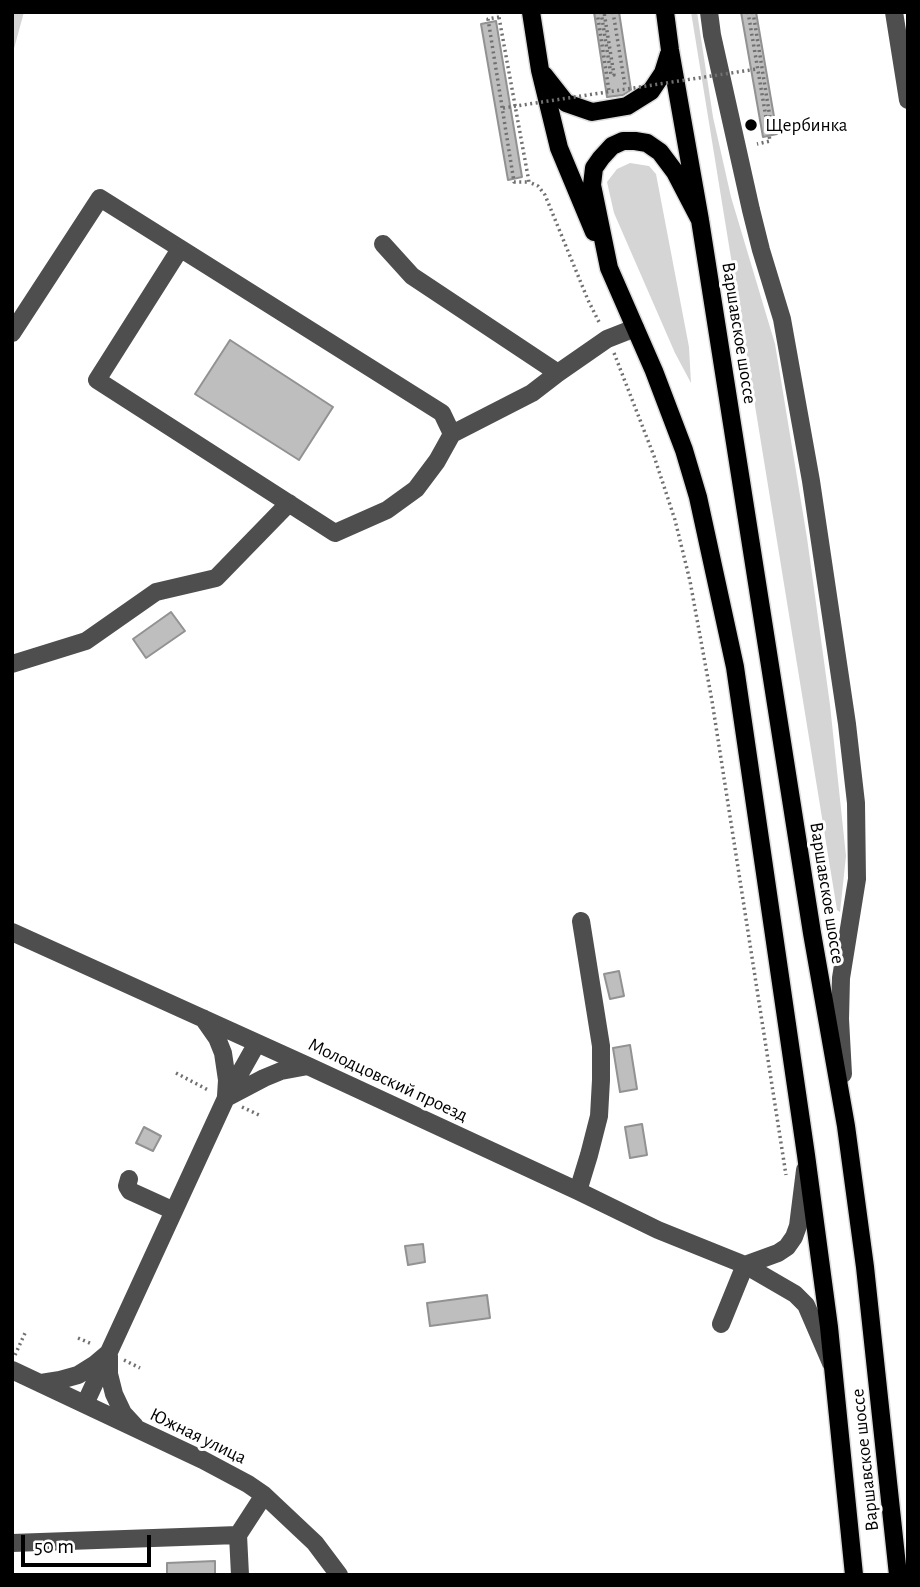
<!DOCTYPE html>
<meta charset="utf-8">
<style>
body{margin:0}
#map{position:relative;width:920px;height:1587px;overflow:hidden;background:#fff;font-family:"Alegreya Sans",sans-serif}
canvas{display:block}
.frame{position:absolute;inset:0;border:14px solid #000;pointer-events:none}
.scale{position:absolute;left:21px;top:1535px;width:130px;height:32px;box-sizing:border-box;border:4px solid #000;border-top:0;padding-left:9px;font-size:21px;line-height:24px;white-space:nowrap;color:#000;-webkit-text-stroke:5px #fff;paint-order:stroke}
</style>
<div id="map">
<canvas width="920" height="1587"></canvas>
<div class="frame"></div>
<div class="scale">50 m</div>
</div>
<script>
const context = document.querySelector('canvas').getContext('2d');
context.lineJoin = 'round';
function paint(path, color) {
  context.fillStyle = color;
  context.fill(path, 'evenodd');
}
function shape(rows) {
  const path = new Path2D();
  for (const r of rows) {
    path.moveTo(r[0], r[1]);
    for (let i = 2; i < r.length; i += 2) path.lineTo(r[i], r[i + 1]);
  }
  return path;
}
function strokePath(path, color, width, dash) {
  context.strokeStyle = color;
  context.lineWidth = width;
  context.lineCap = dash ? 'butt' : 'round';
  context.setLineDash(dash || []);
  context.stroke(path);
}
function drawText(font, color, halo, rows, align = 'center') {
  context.font = font + ' "Alegreya Sans",sans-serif';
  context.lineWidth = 6;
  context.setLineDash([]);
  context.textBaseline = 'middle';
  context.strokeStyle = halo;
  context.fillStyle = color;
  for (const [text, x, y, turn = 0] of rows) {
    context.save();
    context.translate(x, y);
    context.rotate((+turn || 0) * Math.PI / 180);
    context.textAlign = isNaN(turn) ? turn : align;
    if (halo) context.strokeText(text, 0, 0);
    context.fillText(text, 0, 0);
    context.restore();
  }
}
const green = shape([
 [12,12,24,12,12,56],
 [691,12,697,12,713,117,731,197,775,344,807,538,830,705,846,856,840,912,837,910],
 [630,163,649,166,656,174,689,347,691,383,675,353,614,213,607,182,617,169]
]);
const building = shape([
 [594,12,619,12,631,90,623,95,607,97,594,12],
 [741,12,756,12,777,134,763,137,741,12],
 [496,21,522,177,508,180,481,24,496,21],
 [230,340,333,407,299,460,195,394,230,340],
 [171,612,185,631,146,658,133,639,171,612],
 [619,971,624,996,610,999,604,974,619,971],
 [630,1045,637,1089,620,1092,613,1048,630,1045],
 [642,1124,647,1155,630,1158,625,1127,642,1124],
 [144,1127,161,1136,153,1151,136,1143,144,1127],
 [423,1244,425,1262,408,1265,405,1246,423,1244],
 [487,1295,490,1318,430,1326,427,1303,487,1295],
 [215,1561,215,1575,167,1575,167,1563,215,1561]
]);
const path = shape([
 [498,12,529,182,538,186,545,195,588,300,600,324],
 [597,12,609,91],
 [601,12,611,75,614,75,604,12],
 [613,12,625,86],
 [748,12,770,141,757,144],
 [753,12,772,130,768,131],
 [499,17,488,19,514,182,528,182],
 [614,353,654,456,675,520,690,581,712,701,786,1175],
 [176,1073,210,1091],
 [242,1107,259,1115],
 [78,1338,92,1344],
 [15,1355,25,1333],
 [124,1360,140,1368]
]);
const minor = shape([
 [709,12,712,35,751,210,761,250,782,319,811,481,847,724,856,803,857,879,841,978,840,1019,843,1074],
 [894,12,908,100],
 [383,244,412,276,558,373],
 [180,249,97,380,335,533,387,510,416,489,437,461,452,434,532,393,558,373,607,339,635,328],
 [12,333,100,198,442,413,452,434],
 [12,664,86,641,156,592,216,578,289,503],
 [12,932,308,1066,578,1191,658,1230,745,1265,795,1294,806,1305,831,1363],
 [203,1018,217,1038,223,1053,227,1080,226,1096],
 [226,1098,264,1078,281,1071,308,1066],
 [129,1179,127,1186,130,1191,174,1211],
 [578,1191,589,1155,599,1116,601,1080,601,1046,581,921],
 [745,1265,778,1253,787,1247,794,1237,798,1226,805,1170],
 [721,1324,745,1265],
 [109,1356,109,1374,114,1394,123,1413,135,1426],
 [12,1370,203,1460,248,1484,264,1495,315,1543,339,1575],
 [41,1383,60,1380,78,1375,94,1365,107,1354],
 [85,1404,226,1098,257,1043],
 [12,1543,238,1535],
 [240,1575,238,1535,264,1495]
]);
const major = shape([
 [531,12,540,70,559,148,594,232],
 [665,12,670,50,700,220,812,933,846,1126,865,1267,898,1575],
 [544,75,566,103,592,112,627,106,651,91,663,73,669,54],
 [700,220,675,172,660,152,647,143,635,141,623,141,612,146,601,158,594,168,592,185,609,268,654,371,684,450,698,497,735,667,806,1155,829,1327,854,1575]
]);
const pathBridge = shape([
 [503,108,757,69]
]);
const markers = [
 [751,125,7,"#000"]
];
const poiNames = [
 ["Щербинка",765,125]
];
const streetNames = [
 ["Варшавское шоссе",739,333,81],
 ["Варшавское шоссе",827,893,81],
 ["Молодцовский проезд",388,1080,25],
 ["Южная улица",198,1436,26],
 ["Варшавское шоссе",865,1460,-96]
];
paint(green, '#d5d5d5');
paint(building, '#bebebe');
strokePath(building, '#929292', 2);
strokePath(major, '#dbdbdb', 21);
strokePath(path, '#707070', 3.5, [2, 3.5]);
strokePath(minor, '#4e4e4e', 18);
strokePath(major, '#000', 18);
strokePath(pathBridge, '#707070', 3.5, [2, 3.5]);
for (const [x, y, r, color] of markers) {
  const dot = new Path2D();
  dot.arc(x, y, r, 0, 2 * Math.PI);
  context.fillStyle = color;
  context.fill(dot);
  strokePath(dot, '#fff', 2.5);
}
drawText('19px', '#000', '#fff', poiNames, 'left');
drawText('19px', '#000', '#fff', streetNames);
</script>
